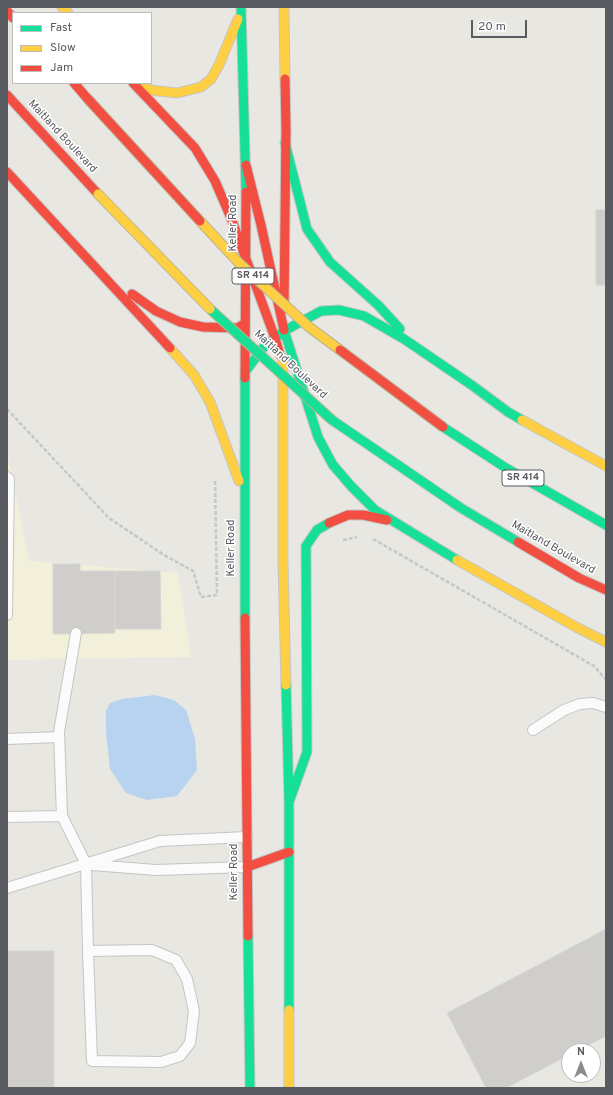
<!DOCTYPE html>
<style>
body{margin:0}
#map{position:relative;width:613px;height:1095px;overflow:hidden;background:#e8e7e2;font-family:Overpass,sans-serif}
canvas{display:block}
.frame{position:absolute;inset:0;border:8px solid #585b5f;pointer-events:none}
.legend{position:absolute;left:12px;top:12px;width:140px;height:72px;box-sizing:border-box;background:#fff;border:1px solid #bcbdbf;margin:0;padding:5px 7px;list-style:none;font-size:12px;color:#585b5f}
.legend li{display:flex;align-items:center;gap:8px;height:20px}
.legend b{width:20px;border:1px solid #bcbdbf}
.north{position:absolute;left:561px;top:1043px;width:40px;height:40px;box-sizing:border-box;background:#fff;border:1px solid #bcbdbf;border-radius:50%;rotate:0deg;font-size:11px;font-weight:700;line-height:16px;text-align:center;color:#585b5f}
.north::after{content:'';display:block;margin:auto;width:14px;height:18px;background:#8a8c8d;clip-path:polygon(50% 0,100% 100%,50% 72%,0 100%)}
.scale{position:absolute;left:471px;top:20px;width:56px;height:18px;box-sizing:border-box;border:2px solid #585b5f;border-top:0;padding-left:5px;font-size:12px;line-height:14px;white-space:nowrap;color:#585b5f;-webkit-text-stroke:3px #fff;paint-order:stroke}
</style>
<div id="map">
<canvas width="613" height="1095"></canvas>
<div class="frame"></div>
<ul class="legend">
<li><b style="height:5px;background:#16e098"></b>Fast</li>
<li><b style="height:5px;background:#ffcf43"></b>Slow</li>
<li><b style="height:5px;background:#f24e42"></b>Jam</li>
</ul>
<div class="north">N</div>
<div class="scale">20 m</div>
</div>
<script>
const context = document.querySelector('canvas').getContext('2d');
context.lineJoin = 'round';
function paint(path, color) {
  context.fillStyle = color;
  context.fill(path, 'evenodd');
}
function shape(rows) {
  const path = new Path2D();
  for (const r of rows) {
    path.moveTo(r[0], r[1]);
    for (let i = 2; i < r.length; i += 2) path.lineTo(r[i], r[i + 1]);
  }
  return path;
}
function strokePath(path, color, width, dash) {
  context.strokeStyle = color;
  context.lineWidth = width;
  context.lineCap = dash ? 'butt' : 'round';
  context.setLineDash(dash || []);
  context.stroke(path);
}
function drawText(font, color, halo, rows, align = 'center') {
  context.font = font + ' Overpass,sans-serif';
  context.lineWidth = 3;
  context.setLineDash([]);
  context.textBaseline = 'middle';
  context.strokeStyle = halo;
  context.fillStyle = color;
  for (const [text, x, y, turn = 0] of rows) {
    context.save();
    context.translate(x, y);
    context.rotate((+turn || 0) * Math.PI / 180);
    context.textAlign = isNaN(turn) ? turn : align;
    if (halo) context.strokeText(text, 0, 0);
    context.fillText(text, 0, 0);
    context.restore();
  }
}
const commercial = shape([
 [7,450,29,561,178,573,191,657,7,660]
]);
const water = shape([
 [155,695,174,700,186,710,195,739,197,770,177,796,147,800,126,793,110,769,106,733,106,711,110,703,122,699]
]);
const building = shape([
 [596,210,606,210,606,285,596,285,596,210],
 [53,564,80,564,80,571,115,571,115,633,53,634,53,564],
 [115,571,160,571,161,629,115,629,115,571],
 [606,929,606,1036,577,1051,569,1051,569,1055,506,1088,486,1088,447,1013,606,929],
 [7,951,54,951,54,1088,7,1088,7,951]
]);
const path = shape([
 [7,409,109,518,164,555,193,571,201,597,217,595,215,479],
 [373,539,594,666,606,680],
 [343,540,357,537]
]);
const lane = shape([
 [7,477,9,479,7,615],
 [76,633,59,732,62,816,86,864,88,951,92,1061,161,1062,180,1056,190,1043,194,1011,187,979,176,960,152,950,88,951],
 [533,730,564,710,580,704,593,703,606,707],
 [7,739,59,737],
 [7,817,62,816],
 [92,865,156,870,247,867],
 [7,888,160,841,247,837]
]);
const fast = shape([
 [241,7,246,192],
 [285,143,307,229,330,262,379,306,400,329],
 [284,330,318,437,333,465,351,486,375,510,457,560],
 [245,372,263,348,284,331,321,311,339,310,364,316,404,339,473,386,508,412,522,420],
 [245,378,245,618],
 [332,420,461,508,518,542],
 [443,427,506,468,606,525],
 [286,685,289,802,289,1010],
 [289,802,307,752,306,546,317,530,329,523],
 [248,936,250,1088]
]);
const slow = shape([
 [62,7,68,13],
 [284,7,285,79],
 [138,83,150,90,177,93,201,87,211,79,219,65,238,19],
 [170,348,194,375,210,402,239,481],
 [283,361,283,562,286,685],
 [522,420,606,466],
 [457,560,576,627,606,642],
 [289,1010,289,1088]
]);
const jam = shape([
 [7,11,13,18],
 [74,83,87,98],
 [133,83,195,148,215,181,231,218,275,338,280,355],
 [7,95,98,194],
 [246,165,261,225,284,330],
 [7,172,170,348],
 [132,294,156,311,180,322,203,327,238,328,242,325],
 [284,309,286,129,285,79],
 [245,378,246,192],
 [329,523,348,515,363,515,387,520],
 [518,542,579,578,606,590],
 [245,618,248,936],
 [247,867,289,852]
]);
const fastBridge = shape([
 [210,309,332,420]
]);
const slowBridge = shape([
 [98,194,210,309],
 [200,221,239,263,309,327,340,350]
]);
const jamBridge = shape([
 [87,98,200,221],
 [340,350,443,427]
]);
const shields = [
 [253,276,42],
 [523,478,42]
];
const shieldNames = [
 ["SR 414",253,276],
 ["SR 414",523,478]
];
const streetNames = [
 ["Maitland Boulevard",62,137,47],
 ["Keller Road",234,223,-90],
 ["Maitland Boulevard",290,365,43],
 ["Keller Road",232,548,-90],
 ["Maitland Boulevard",553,548,30],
 ["Keller Road",235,872,-90]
];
paint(commercial, '#f2efdb');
paint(water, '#b8d3f0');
paint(building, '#cfcecb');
strokePath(building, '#d7d6d2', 1);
strokePath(lane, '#c4c5c4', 12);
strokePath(fast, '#c5c6c5', 11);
strokePath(slow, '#c5c6c5', 11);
strokePath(jam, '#c5c6c5', 11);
strokePath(path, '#c4c8c6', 2.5, [4, 2]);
strokePath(lane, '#fcfbfb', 10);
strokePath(fast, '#16e098', 9);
strokePath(slow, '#ffcf43', 9);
strokePath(jam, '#f24e42', 9);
strokePath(fastBridge, '#bbb393', 11, []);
strokePath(slowBridge, '#bbb393', 11, []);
strokePath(jamBridge, '#bbb393', 11, []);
strokePath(fastBridge, '#16e098', 9);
strokePath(slowBridge, '#ffcf43', 9);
strokePath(jamBridge, '#f24e42', 9);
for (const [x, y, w] of shields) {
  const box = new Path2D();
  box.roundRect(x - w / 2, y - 8, w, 16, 3);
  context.fillStyle = '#fff';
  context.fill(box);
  strokePath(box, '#585b5f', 1);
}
drawText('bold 10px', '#585b5f', null, shieldNames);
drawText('11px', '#585b5f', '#fff', streetNames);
</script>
